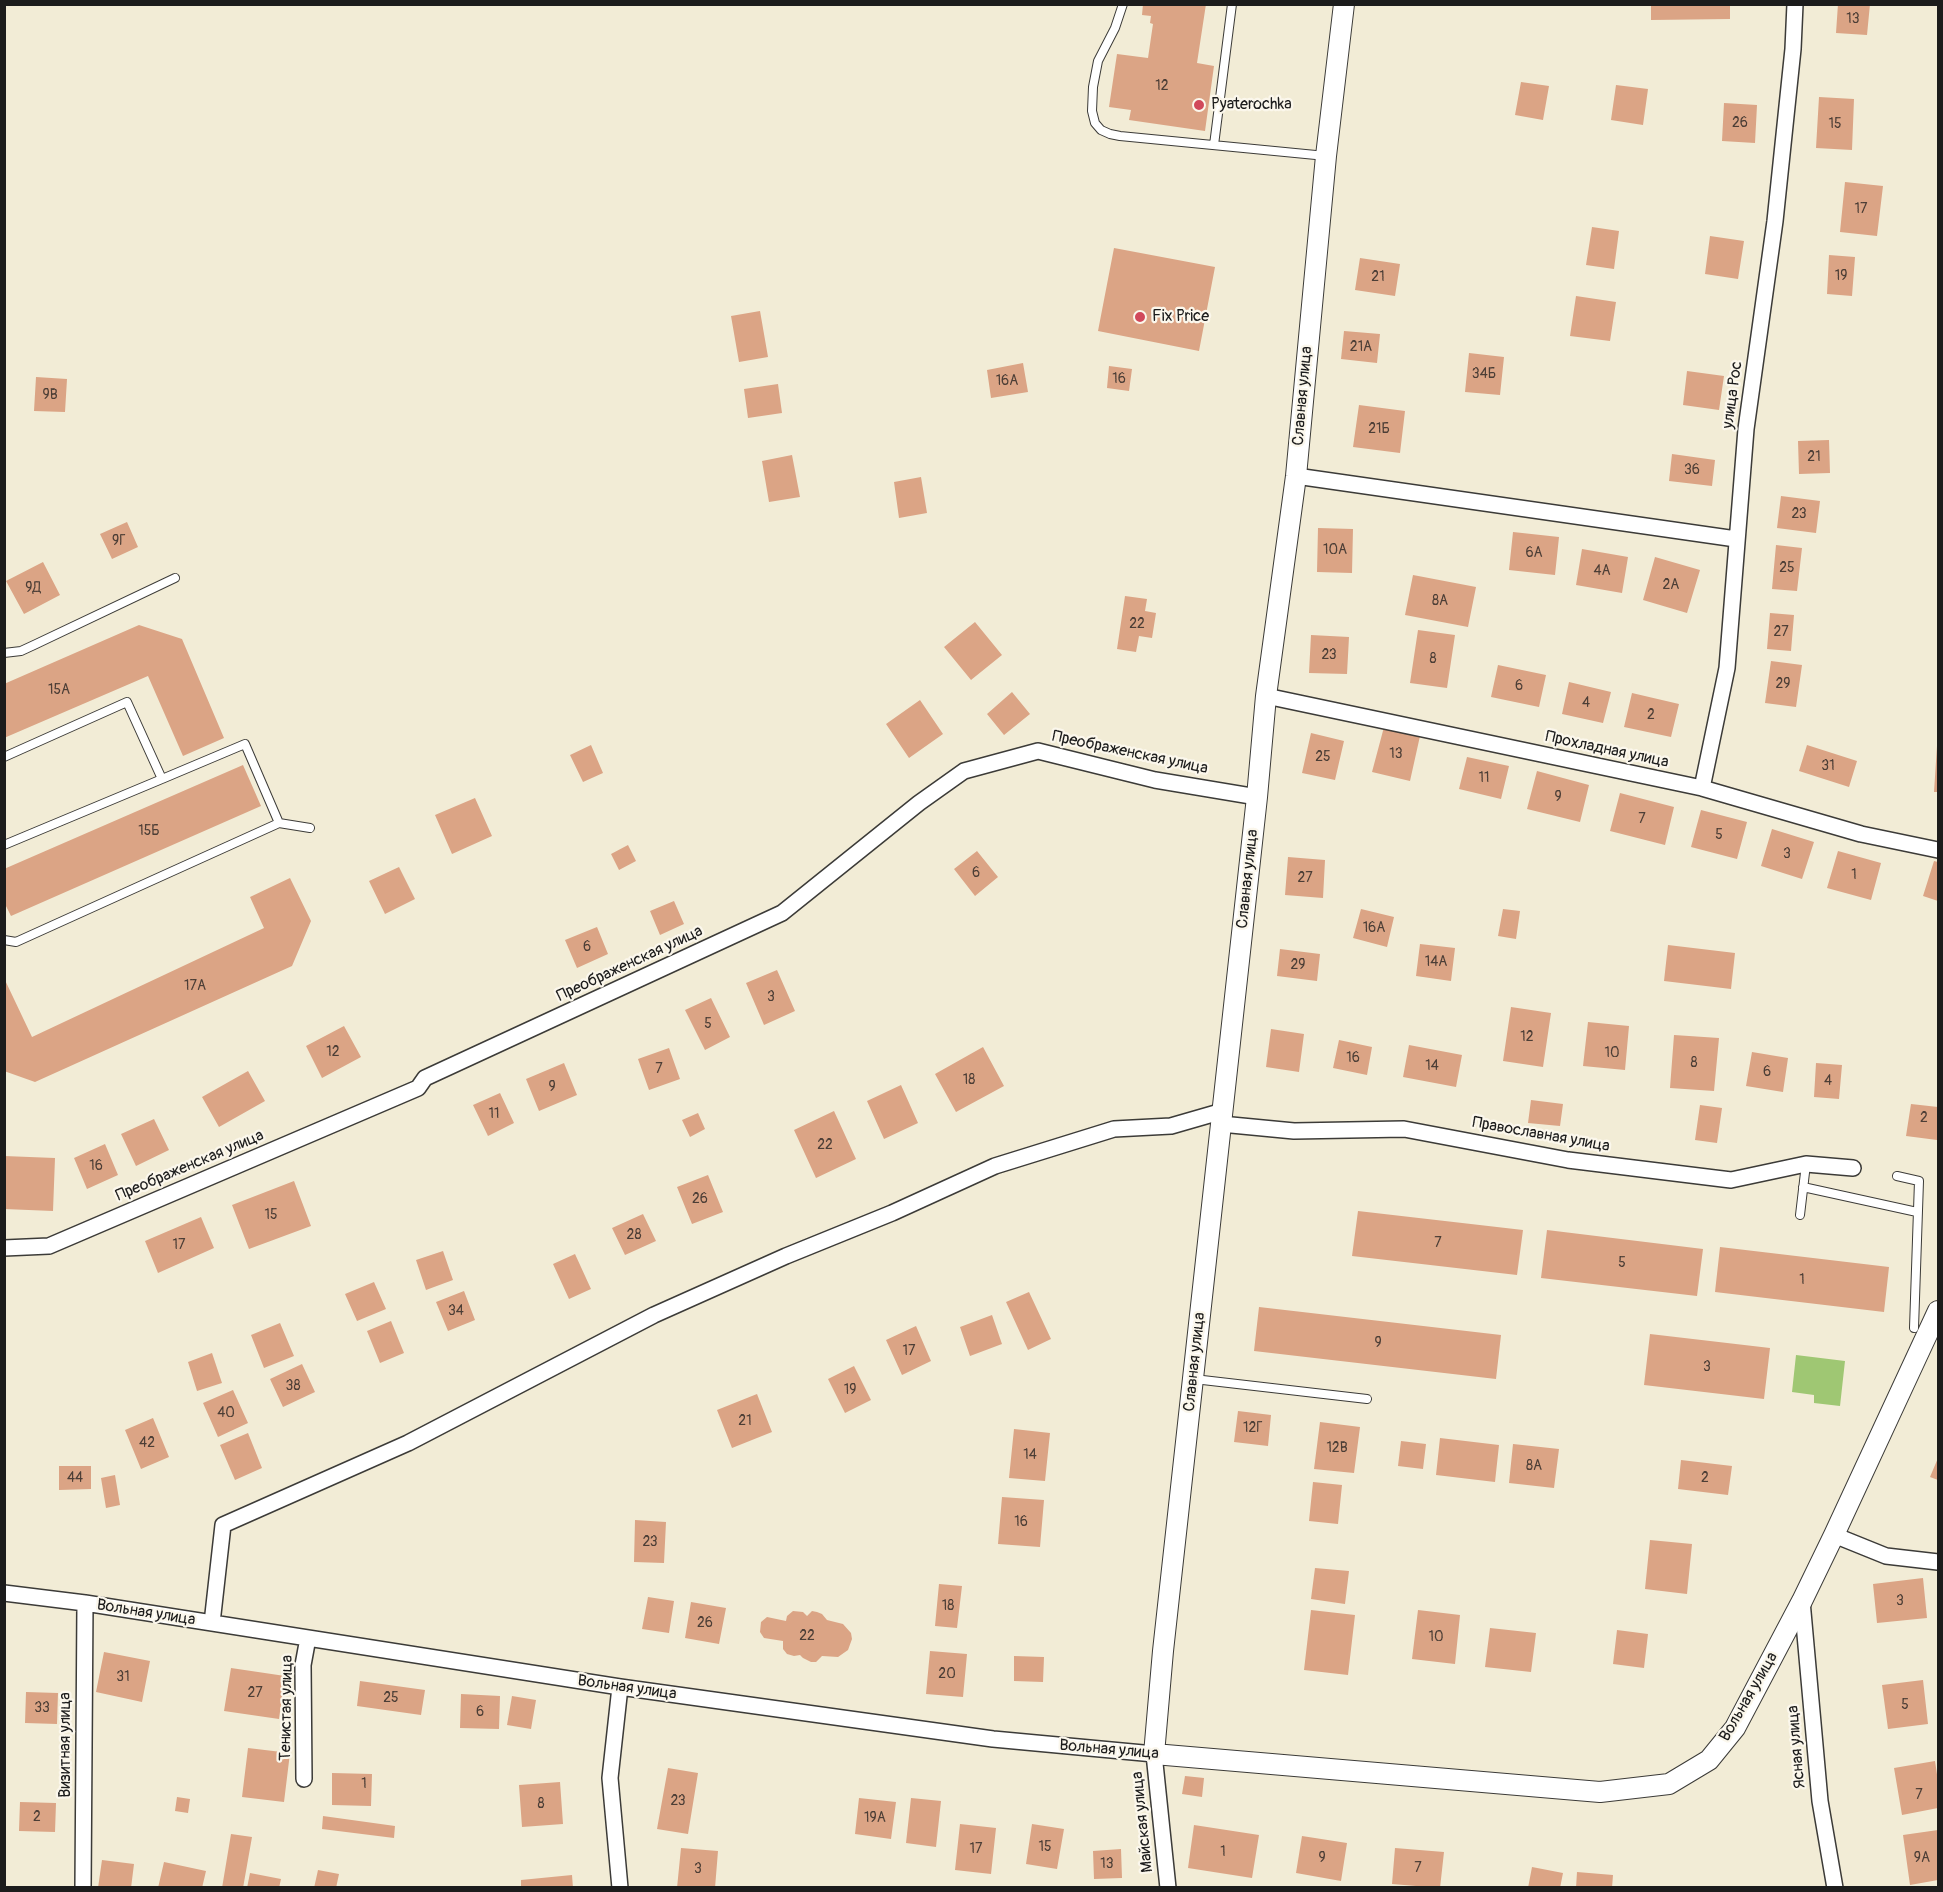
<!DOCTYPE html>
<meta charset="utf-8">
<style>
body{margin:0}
#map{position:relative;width:1943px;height:1892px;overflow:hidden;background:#f2ecd6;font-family:Pangolin,sans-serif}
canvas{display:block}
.frame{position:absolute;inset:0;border:6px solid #1c1c1c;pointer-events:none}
</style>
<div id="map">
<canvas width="1943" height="1892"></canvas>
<div class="frame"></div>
</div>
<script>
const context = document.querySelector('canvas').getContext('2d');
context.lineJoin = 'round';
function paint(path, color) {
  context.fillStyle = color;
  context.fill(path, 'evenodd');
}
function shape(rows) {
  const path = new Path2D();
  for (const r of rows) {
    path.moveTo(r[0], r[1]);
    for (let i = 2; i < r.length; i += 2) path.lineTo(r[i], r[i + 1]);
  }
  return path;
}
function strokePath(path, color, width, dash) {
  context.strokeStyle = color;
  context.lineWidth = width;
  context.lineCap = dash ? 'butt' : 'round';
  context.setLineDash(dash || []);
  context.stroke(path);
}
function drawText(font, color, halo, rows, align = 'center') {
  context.font = font + ' Pangolin,sans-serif';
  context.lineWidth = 4.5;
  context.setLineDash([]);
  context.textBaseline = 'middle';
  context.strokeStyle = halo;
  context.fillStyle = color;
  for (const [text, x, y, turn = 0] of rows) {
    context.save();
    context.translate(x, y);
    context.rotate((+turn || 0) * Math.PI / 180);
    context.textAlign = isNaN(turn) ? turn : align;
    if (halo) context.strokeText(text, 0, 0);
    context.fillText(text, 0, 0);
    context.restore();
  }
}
const green = shape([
 [1796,1355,1845,1361,1840,1406,1814,1403,1814,1395,1792,1392]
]);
const building = shape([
 [1143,4,1206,4,1197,63,1214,66,1205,131,1129,120,1131,110,1109,107,1117,54,1148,58,1153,24,1150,23,1151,16,1142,15],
 [1651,4,1730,4,1730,19,1651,20],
 [1838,4,1870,4,1867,35,1836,33],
 [1521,82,1549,86,1543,120,1515,115],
 [1616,85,1648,89,1643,125,1611,120],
 [1819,97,1854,99,1852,150,1816,148],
 [1724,103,1757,105,1755,143,1722,141],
 [1845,182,1883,186,1877,236,1840,232],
 [1592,227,1619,231,1614,269,1586,265],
 [1710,236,1744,241,1738,279,1705,274],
 [1114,248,1215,267,1199,351,1098,331],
 [1829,255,1855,257,1852,296,1827,294],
 [1360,258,1400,264,1395,296,1355,290],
 [1576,296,1616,302,1610,341,1570,336],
 [760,311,768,357,739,362,731,316],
 [1344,331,1380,334,1377,363,1341,359],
 [1469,353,1504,357,1500,395,1465,392],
 [1023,363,1028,392,991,398,987,370],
 [1109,366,1132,369,1129,391,1107,388],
 [1687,371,1724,376,1719,410,1683,405],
 [36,377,67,379,65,412,34,411],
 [778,384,782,413,748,418,744,389],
 [1359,405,1405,411,1400,453,1353,447],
 [1829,440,1830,473,1799,474,1798,441],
 [1672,454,1715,460,1712,486,1669,481],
 [792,455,800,497,769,502,762,461],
 [921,477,927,513,899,518,894,482],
 [1781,496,1820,501,1816,533,1777,528],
 [127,522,138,547,112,559,100,534],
 [1318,528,1353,529,1352,573,1317,572],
 [1513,532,1559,537,1555,575,1509,570],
 [1776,545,1802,548,1797,591,1772,589],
 [1582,549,1628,557,1622,593,1576,585],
 [1655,557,1700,570,1687,613,1643,600],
 [43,562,60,595,24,614,6,581],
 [1413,575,1476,587,1468,627,1405,615],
 [1125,596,1147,599,1145,611,1156,613,1152,638,1139,636,1136,652,1117,649],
 [1770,613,1794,615,1791,651,1767,649],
 [975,622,1002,655,971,680,944,647],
 [139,625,182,639,224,738,183,756,148,676,4,738,4,684],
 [1418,630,1455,635,1447,688,1410,683],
 [1311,635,1349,637,1347,674,1309,673],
 [1771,661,1802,665,1796,707,1765,703],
 [1498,665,1546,675,1539,707,1491,697],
 [1569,682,1611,692,1603,723,1562,714],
 [1012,692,1030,714,1004,735,987,714],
 [1632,693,1679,704,1671,737,1624,727],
 [920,700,943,734,909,758,886,724],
 [1384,727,1420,736,1410,781,1372,772],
 [1311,733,1344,741,1335,780,1302,773],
 [591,745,603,773,583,782,570,755],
 [1807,745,1857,761,1849,787,1799,771],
 [1937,746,1938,746,1938,792,1934,792],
 [1467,757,1509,766,1501,799,1459,789],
 [243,765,261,806,11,916,4,902,4,869],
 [1537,771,1589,785,1580,822,1527,809],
 [1620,793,1674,807,1665,845,1610,831],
 [475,798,492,836,452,854,435,815],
 [1701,810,1747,822,1737,859,1691,847],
 [1772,829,1814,842,1802,879,1761,866],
 [628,845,636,861,619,870,611,854],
 [977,851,998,877,975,896,954,869],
 [1838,851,1881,863,1871,900,1827,888],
 [1288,857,1325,860,1323,898,1285,895],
 [1934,861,1938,862,1938,901,1923,896],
 [399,867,415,899,385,914,369,881],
 [290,878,311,921,292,966,35,1082,4,1071,4,978,32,1037,264,928,250,897],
 [674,901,684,924,660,935,650,911],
 [1361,909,1394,917,1387,947,1353,938],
 [1503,909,1520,911,1516,939,1498,936],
 [597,927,608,954,577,968,565,940],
 [1420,944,1455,948,1451,981,1416,976],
 [1668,945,1735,953,1731,989,1664,981],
 [1280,949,1320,954,1317,981,1277,976],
 [777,970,795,1011,764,1025,746,983],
 [711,998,730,1037,705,1050,685,1010],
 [1511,1007,1551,1013,1543,1067,1503,1061],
 [1588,1022,1629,1026,1625,1070,1583,1066],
 [344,1026,361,1057,322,1078,306,1046],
 [1271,1029,1304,1034,1299,1072,1266,1067],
 [1674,1035,1719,1038,1714,1091,1670,1088],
 [1339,1040,1372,1047,1367,1075,1333,1068],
 [1409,1045,1462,1055,1456,1087,1403,1077],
 [983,1047,1004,1086,956,1112,935,1074],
 [669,1048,680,1079,649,1090,638,1059],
 [1752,1052,1788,1058,1783,1092,1746,1086],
 [564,1063,577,1095,539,1111,526,1079],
 [1816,1063,1842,1065,1839,1099,1814,1097],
 [248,1071,265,1101,219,1127,202,1097],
 [901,1085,918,1123,884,1139,867,1101],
 [500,1093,514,1123,488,1136,473,1105],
 [1531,1100,1563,1104,1560,1126,1528,1123],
 [1911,1104,1938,1107,1937,1140,1906,1136],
 [1700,1105,1722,1108,1717,1143,1695,1140],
 [834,1111,856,1159,816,1178,794,1130],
 [698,1113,705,1129,690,1137,682,1120],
 [154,1119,169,1150,136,1166,121,1134],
 [105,1144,118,1175,87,1189,74,1158],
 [4,1156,55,1158,53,1211,4,1209],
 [708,1175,723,1212,692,1224,677,1187],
 [294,1181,311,1226,249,1249,232,1205],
 [1358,1211,1523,1230,1517,1275,1352,1256],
 [643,1214,656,1241,625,1255,612,1228],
 [201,1217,214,1248,158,1273,145,1241],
 [1547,1230,1703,1249,1697,1296,1541,1278],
 [1720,1247,1889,1267,1884,1312,1715,1292],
 [443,1251,453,1280,426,1290,416,1260],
 [575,1254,591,1289,569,1299,553,1264],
 [374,1282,386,1309,357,1321,345,1294],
 [464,1291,475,1320,448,1331,436,1302],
 [1029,1292,1051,1339,1028,1350,1006,1302],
 [1259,1307,1501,1335,1496,1379,1254,1351],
 [992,1315,1002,1344,970,1356,960,1327],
 [391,1321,404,1353,380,1363,367,1331],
 [280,1323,294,1356,264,1368,251,1335],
 [916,1326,931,1361,902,1375,886,1340],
 [1650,1334,1770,1348,1764,1399,1644,1385],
 [212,1353,222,1383,197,1391,188,1362],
 [302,1364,315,1392,283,1407,270,1379],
 [854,1366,871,1400,845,1413,828,1379],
 [233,1390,248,1423,218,1437,203,1403],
 [757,1394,772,1432,732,1448,717,1410],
 [1238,1411,1271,1415,1268,1446,1234,1442],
 [153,1418,169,1457,141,1469,125,1430],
 [1320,1422,1360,1427,1354,1473,1314,1469],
 [1014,1429,1050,1433,1045,1481,1009,1478],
 [248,1433,262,1468,235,1480,220,1445],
 [1440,1438,1499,1445,1495,1482,1436,1475],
 [1401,1441,1426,1444,1423,1469,1398,1466],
 [1513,1444,1559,1449,1554,1488,1509,1483],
 [1938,1458,1938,1480,1930,1477],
 [1681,1460,1732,1466,1728,1495,1678,1489],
 [59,1466,91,1466,91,1489,59,1490],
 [115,1475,120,1505,106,1508,101,1478],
 [1313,1482,1342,1485,1338,1524,1309,1521],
 [1002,1497,1044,1500,1040,1547,998,1544],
 [635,1520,666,1522,664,1563,634,1562],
 [1650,1540,1692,1544,1687,1594,1645,1589],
 [1315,1568,1349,1571,1345,1604,1311,1599],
 [1923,1578,1927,1618,1877,1623,1873,1584],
 [939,1584,962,1586,957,1628,935,1626],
 [648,1597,674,1601,669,1633,642,1629],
 [691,1602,726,1608,719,1644,685,1638],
 [1311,1610,1355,1615,1348,1675,1304,1670],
 [1418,1610,1460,1615,1455,1664,1412,1659],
 [793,1611,803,1612,807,1616,812,1611,817,1612,822,1614,827,1620,843,1624,851,1633,852,1639,848,1650,838,1657,822,1656,816,1662,811,1662,803,1658,800,1655,794,1656,787,1654,783,1649,783,1641,764,1638,760,1632,761,1622,767,1617,786,1621,787,1616],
 [1490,1628,1536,1633,1531,1672,1485,1667],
 [1617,1630,1648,1634,1644,1668,1613,1664],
 [930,1651,967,1654,963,1697,926,1694],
 [104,1652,150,1661,142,1702,96,1692],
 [1014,1656,1044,1657,1043,1682,1014,1681],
 [231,1668,285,1676,279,1719,224,1711],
 [1923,1680,1928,1724,1888,1729,1882,1685],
 [360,1681,425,1690,421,1715,357,1706],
 [26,1692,58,1693,57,1724,25,1723],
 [461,1694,500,1696,499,1729,460,1728],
 [512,1696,536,1700,531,1729,507,1725],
 [248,1748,290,1753,284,1802,242,1797],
 [1935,1761,1938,1781,1938,1808,1902,1815,1894,1768],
 [668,1768,698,1773,688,1834,657,1829],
 [332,1773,372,1774,371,1806,332,1805],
 [1185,1776,1204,1778,1202,1797,1182,1794],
 [560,1782,563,1824,522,1827,519,1785],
 [177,1797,190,1799,188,1813,175,1811],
 [859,1798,896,1802,891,1839,855,1834],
 [911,1798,941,1801,936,1847,906,1843],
 [20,1802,56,1803,55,1832,19,1831],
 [323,1816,395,1826,394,1838,322,1829],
 [960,1824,996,1828,991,1874,955,1870],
 [1032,1824,1064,1829,1057,1869,1026,1864],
 [1194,1825,1259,1835,1252,1878,1188,1868],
 [1938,1830,1938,1880,1910,1885,1903,1835],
 [231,1834,252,1837,243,1888,222,1888],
 [1302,1836,1347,1843,1341,1881,1296,1873],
 [681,1848,718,1851,715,1888,677,1888],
 [1395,1848,1444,1852,1440,1888,1392,1884],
 [1121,1849,1122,1878,1094,1879,1093,1851],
 [102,1860,134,1864,131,1888,98,1888],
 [164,1862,206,1871,202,1888,158,1888],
 [1532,1867,1563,1873,1560,1888,1528,1888],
 [318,1870,339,1874,336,1888,314,1888],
 [1577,1872,1613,1875,1612,1888,1576,1888],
 [250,1873,281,1879,279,1888,247,1888],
 [572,1875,573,1888,521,1888,521,1880]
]);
const service = shape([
 [1123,4,1115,28,1098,61,1093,87,1092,111,1095,123,1101,130,1110,134,1120,136,1326,156],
 [1214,145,1232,4],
 [4,653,21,651,34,645,175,578],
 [4,757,127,702,162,779,4,845],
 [162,779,245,744,279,823],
 [4,940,16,942,279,823,310,828],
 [1897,1176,1919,1181,1914,1328],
 [1803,1187,1917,1212],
 [1800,1215,1806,1164],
 [1194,1379,1367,1399]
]);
const minor = shape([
 [1296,476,1736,539],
 [1266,696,1702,788,1861,834,1938,850],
 [1702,788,1727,668,1746,429,1775,221,1793,49,1795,4],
 [1221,1124,1294,1131,1404,1129,1568,1160,1731,1180,1806,1164,1853,1168],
 [4,1248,49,1246,418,1088,425,1078,782,913,919,803,964,771,1038,751,1155,780,1257,797],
 [1834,1535,1886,1556,1938,1562],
 [4,1593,85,1603,620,1687,993,1739,1154,1754,1168,1888],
 [1802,1601,1820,1801,1835,1888],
 [212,1623,223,1525,408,1443,654,1315,786,1256,892,1213,995,1166,1114,1129,1171,1126,1223,1111],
 [620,1687,610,1778,620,1888],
 [304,1779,303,1665,308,1638],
 [83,1888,85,1603]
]);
const tertiary = shape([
 [1344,4,1326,156,1296,476,1266,696,1257,797,1163,1651,1154,1754,1600,1792,1669,1784,1709,1760,1735,1728,1802,1601,1834,1535,1938,1311]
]);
const markers = [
 [1199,105,6,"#d1495b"],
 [1140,317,6,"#d1495b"]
];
const numberNames = [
 ["13",1853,19],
 ["12",1162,86],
 ["26",1740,123],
 ["15",1835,124],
 ["17",1861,209],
 ["19",1841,276],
 ["21",1378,277],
 ["21А",1361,347],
 ["34Б",1484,374],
 ["16",1119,379],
 ["16А",1007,381],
 ["9В",50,395],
 ["21Б",1379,429],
 ["21",1814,457],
 ["36",1692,470],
 ["23",1799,514],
 ["9Г",119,541],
 ["10А",1335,550],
 ["6А",1534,553],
 ["25",1787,568],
 ["4А",1602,571],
 ["2А",1671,585],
 ["9Д",33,588],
 ["8А",1440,601],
 ["22",1137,624],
 ["27",1781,632],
 ["23",1329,655],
 ["8",1433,659],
 ["29",1783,684],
 ["6",1519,686],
 ["15А",59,690],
 ["4",1586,703],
 ["2",1651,715],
 ["13",1396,754],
 ["25",1323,757],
 ["31",1828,766],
 ["11",1484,778],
 ["9",1558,797],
 ["7",1642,819],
 ["15Б",149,831],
 ["5",1719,835],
 ["3",1787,854],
 ["6",976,873],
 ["1",1854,875],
 ["27",1305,878],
 ["16А",1374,928],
 ["6",587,947],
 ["14А",1436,962],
 ["29",1298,965],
 ["17А",195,986],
 ["3",771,997],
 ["5",708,1024],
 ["12",1527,1037],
 ["12",333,1052],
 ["10",1612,1053],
 ["16",1353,1058],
 ["8",1694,1063],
 ["14",1432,1066],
 ["7",659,1069],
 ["6",1767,1072],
 ["18",969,1080],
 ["4",1828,1081],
 ["9",552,1087],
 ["11",494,1114],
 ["2",1924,1118],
 ["22",825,1145],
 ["16",96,1166],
 ["26",700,1199],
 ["15",271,1215],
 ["28",634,1235],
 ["7",1438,1243],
 ["17",179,1245],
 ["5",1622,1263],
 ["1",1802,1280],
 ["34",456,1311],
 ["9",1378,1343],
 ["17",909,1351],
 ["3",1707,1367],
 ["38",293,1386],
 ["19",850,1390],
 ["40",226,1413],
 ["21",745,1421],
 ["12Г",1253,1428],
 ["42",147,1443],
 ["12В",1337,1448],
 ["14",1030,1455],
 ["8А",1534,1466],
 ["44",75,1478],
 ["2",1705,1478],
 ["16",1021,1522],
 ["23",650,1542],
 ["3",1900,1601],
 ["18",948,1606],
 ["26",705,1623],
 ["22",807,1636],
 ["10",1436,1637],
 ["20",947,1674],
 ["31",123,1677],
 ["27",255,1693],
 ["25",391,1698],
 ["5",1905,1705],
 ["33",42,1708],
 ["6",480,1712],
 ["1",364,1784],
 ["7",1919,1795],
 ["23",678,1801],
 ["8",541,1804],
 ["2",37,1817],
 ["19А",875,1818],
 ["15",1045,1847],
 ["17",976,1849],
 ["1",1223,1852],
 ["9",1322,1858],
 ["9А",1922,1858],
 ["13",1107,1864],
 ["7",1418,1868],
 ["3",698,1869]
];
const poiNames = [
 ["Pyaterochka",1211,105],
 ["Fix Price",1152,317]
];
const streetNames = [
 ["улица Рос",1733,395,-82],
 ["Славная улица",1303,396,-85],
 ["Прохладная улица",1607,750,12],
 ["Преображенская улица",1130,753,12],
 ["Славная улица",1248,879,-84],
 ["Преображенская улица",630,964,-25],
 ["Православная улица",1541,1135,10],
 ["Преображенская улица",190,1166,-23],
 ["Славная улица",1195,1362,-84],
 ["Вольная улица",146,1613,9],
 ["Вольная улица",627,1688,8],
 ["Вольная улица",1749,1697,-60],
 ["Тенистая улица",287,1708,-89],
 ["Визитная улица",66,1745,-90],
 ["Ясная улица",1797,1747,-95],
 ["Вольная улица",1109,1750,5],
 ["Майская улица",1143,1822,-96]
];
paint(green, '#9fc773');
paint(building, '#dba485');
strokePath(service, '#3c3b38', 10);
strokePath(minor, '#3c3b38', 18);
strokePath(tertiary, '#3c3b38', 22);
strokePath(service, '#fff', 8);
strokePath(minor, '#fff', 15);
strokePath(tertiary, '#fff', 20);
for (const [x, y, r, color] of markers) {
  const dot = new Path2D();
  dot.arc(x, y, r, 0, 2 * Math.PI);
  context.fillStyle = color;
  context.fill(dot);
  strokePath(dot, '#fbf7ec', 2);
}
drawText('14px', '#4c3e36', null, numberNames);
drawText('16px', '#1c1c1c', '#fbf7ec', poiNames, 'left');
drawText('16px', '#1c1c1c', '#fbf7ec', streetNames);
</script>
